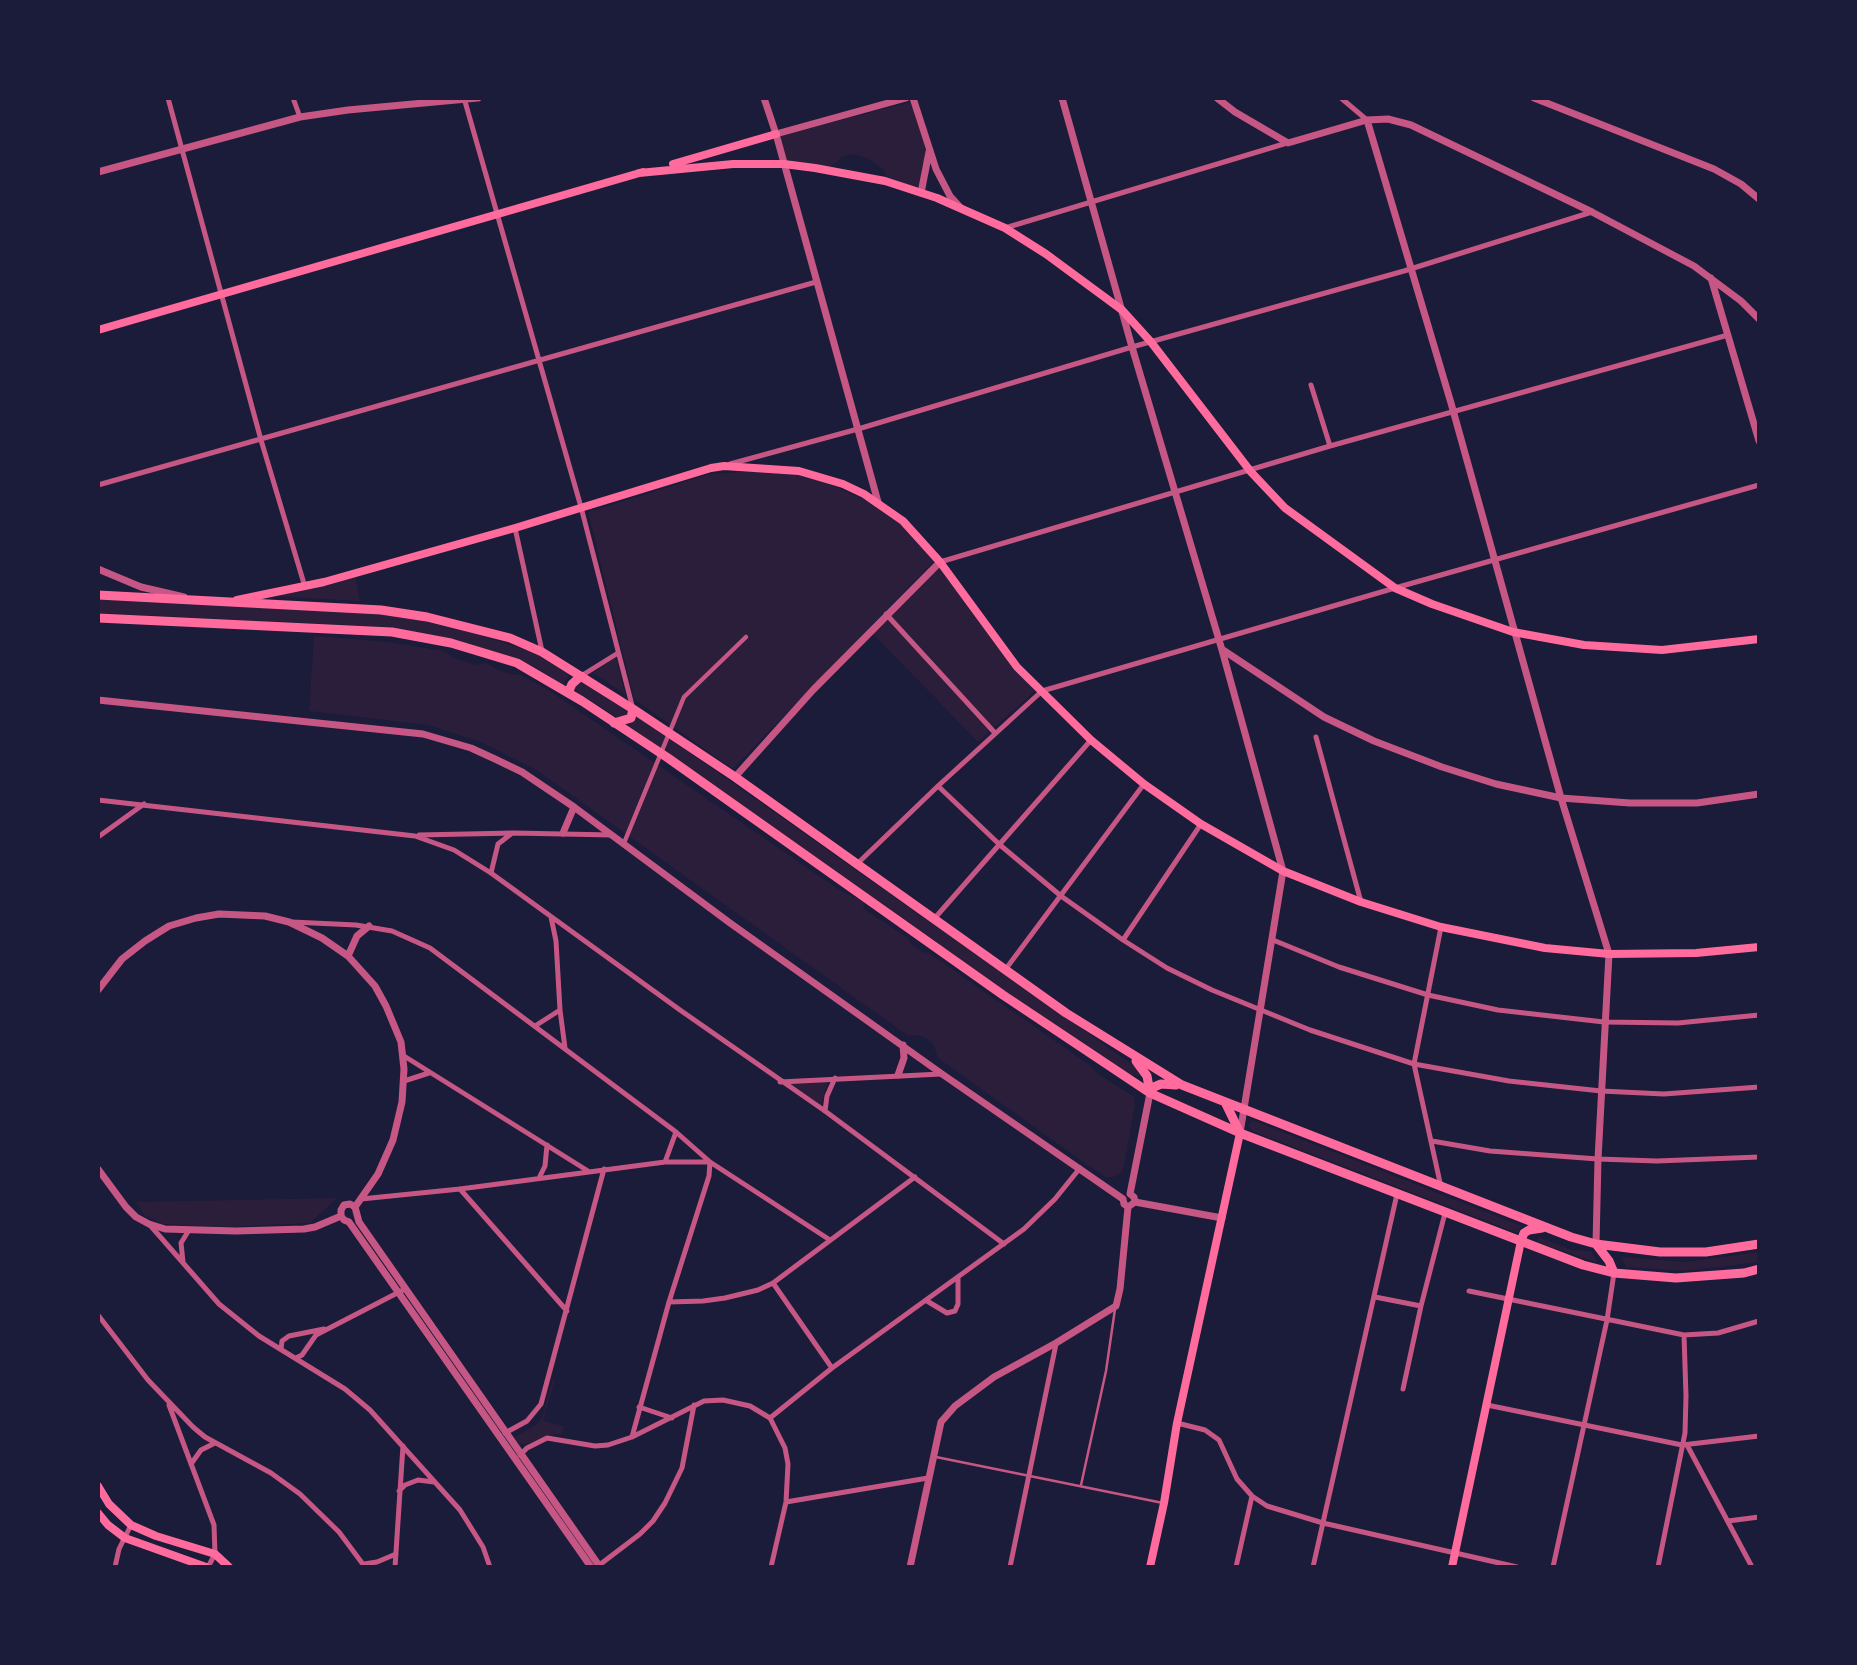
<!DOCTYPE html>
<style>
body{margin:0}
#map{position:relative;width:1857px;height:1665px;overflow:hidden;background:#1b1b3a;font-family:Lato,sans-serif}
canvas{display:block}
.frame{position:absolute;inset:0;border:100px solid #1b1b3a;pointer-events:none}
</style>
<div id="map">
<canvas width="1857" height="1665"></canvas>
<div class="frame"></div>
</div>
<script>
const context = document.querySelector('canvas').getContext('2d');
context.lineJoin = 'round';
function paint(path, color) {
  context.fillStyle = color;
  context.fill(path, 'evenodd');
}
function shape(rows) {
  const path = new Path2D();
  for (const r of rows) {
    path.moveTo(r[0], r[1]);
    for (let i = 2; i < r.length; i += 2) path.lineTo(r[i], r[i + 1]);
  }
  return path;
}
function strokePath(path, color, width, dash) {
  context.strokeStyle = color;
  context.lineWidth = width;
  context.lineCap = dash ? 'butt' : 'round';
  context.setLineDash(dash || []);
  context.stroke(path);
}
const green = shape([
 [911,102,926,150,919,189,889,180,882,168,867,158,854,154,842,157,829,168,786,161,779,136],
 [740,472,783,472,805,475,838,488,883,508,912,532,935,560,733,769,634,699,588,512,710,474],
 [939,564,1035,691,978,742,873,634],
 [355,573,360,601,273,596],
 [98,598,400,614,477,634,536,653,570,674,563,685,531,664,436,636,388,627,98,613],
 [314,636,389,642,444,651,456,659,477,665,486,663,499,670,513,675,519,674,550,691,841,891,863,901,864,909,908,938,911,944,923,952,929,953,1091,1066,1097,1073,1134,1097,1135,1105,1123,1171,1114,1177,1106,1177,1086,1164,938,1058,933,1044,926,1038,917,1035,907,1035,538,771,481,742,428,725,309,711],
 [616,657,625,694,593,673],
 [573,675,611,698,727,779,1140,1070,1143,1076,1131,1075,995,985,616,717,567,685],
 [828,1081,821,1105,790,1083],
 [1252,1120,1522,1226,1517,1233,1252,1131,1248,1125],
 [337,1198,310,1223,226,1227,163,1224,144,1215,136,1202],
 [1539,1237,1572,1250,1591,1251,1598,1263,1537,1242],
 [1759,1252,1759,1262,1685,1271,1626,1267,1622,1259,1622,1257,1685,1262],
 [553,1379,554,1382,543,1421,564,1426,562,1434,548,1435,524,1445,518,1442,515,1437,537,1424,542,1417]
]);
const service = shape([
 [936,1457,1163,1503],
 [1081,1485,1106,1371,1115,1309]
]);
const pedestrian = shape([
 [624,843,684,697,746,637]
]);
const minor = shape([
 [168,98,261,440,305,587],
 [293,98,300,117],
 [464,98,581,507,633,709],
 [1341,98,1367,120],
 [1005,228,1287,143],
 [1311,385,1330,446],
 [730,464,858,429,1132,347,1404,271,1592,212],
 [98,485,816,282],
 [515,528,542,651],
 [940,562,1330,446,1728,335],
 [886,614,995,733],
 [581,676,618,653],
 [1316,737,1361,902],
 [938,786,1000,845,1061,896,1123,940,1167,968,1212,990,1310,1030,1414,1064,1509,1081,1601,1091,1664,1094,1759,1087],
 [98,800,415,836,454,850,491,873,680,1010,825,1111,1004,1244],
 [419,835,514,833,612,835],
 [98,837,144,804],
 [857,864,938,786,1042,691,1395,588,1759,485],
 [491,873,498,844,511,834],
 [551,917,556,941,560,1010,565,1048],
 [934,919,1091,740],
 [292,922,356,925,392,931,430,948,676,1132,710,1162,830,1240],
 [1123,940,1201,824],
 [1273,940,1339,967,1428,995,1498,1010,1604,1022,1678,1023,1759,1015],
 [1005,970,1144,784],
 [535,1026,560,1010],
 [404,1056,588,1171],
 [404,1081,429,1073],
 [780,1082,941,1074],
 [825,1111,827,1096,835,1078],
 [1432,1141,1490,1151,1598,1159,1657,1161,1759,1157],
 [665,1162,676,1132],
 [539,1178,545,1166,547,1145],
 [1441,1187,1414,1064,1441,927],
 [460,1189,567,1311],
 [361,1199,460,1189,665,1162,710,1162,709,1176,669,1302,632,1437],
 [149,1224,219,1304,259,1336,345,1389,370,1410,460,1510,483,1547,490,1567],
 [183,1262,181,1243,189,1230],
 [773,1283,832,1368],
 [1469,1291,1684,1335,1718,1333,1759,1321],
 [1375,1297,1421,1306],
 [927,1301,947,1313,955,1311,958,1304,958,1278],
 [669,1302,703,1301,725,1298,758,1290,773,1283,915,1177],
 [98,1315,148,1380,193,1427,205,1437,271,1473,300,1494,339,1532,365,1567],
 [281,1349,282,1341,289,1336,324,1329],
 [296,1358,302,1355,316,1335,405,1289],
 [1403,1389,1421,1306,1445,1213],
 [169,1405,214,1525,215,1554,208,1567],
 [1487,1405,1682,1445,1759,1436],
 [639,1407,672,1418],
 [770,1418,832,1368,1024,1229,1055,1199,1080,1168],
 [1177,1423,1205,1430,1219,1440,1237,1479,1252,1496,1267,1506,1323,1523,1517,1567],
 [505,1433,527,1421,541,1404,604,1169],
 [1687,1445,1752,1567],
 [520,1455,527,1448,547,1438,595,1446,608,1445,632,1437,704,1401,723,1400,750,1406,770,1418,785,1448,788,1464,786,1502,771,1567],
 [191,1464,201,1450,215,1443],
 [399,1491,405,1485,418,1480,434,1482],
 [786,1502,928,1478],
 [1728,1521,1759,1517],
 [364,1564,377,1562,396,1554],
 [598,1566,640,1534,653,1521,665,1503,682,1468,694,1405],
 [115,1567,119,1549,131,1525],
 [395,1567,403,1446],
 [1010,1567,1056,1344],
 [1236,1567,1252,1496],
 [1313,1567,1397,1194],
 [1553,1567,1607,1320,1614,1273],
 [1658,1567,1685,1433,1686,1396,1684,1335]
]);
const tertiary = shape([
 [764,98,776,134,878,502],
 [913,98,936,169,950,196,961,208],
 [1062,98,1132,347,1222,650,1283,871,1240,1133],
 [1217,98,1235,112,1288,143,1367,120,1388,119,1411,125,1592,212,1694,266,1741,301,1759,319],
 [1534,98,1714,169,1741,184,1759,199],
 [1367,120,1451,403,1561,798,1609,954,1598,1159,1596,1244],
 [776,134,906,98],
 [98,172,300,117,348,110,478,98],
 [921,193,929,152],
 [1711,278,1759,441],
 [98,569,141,587,184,597],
 [1223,650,1324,717,1374,741,1442,767,1496,784,1561,798,1630,803,1697,803,1759,794],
 [98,700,423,734,471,748,495,759,522,772,574,807,730,923,942,1074,1123,1199,1124,1204,1128,1207,1135,1202,1134,1197,1130,1194,1150,1093],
 [735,777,813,690,940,562],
 [563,833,574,807],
 [348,956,357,936,369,926],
 [98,990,122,959,145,941,169,926,196,918,219,914,265,916,289,922,322,938,348,956,375,986,386,1006,401,1042,404,1069,402,1102,393,1140,378,1174,355,1207],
 [898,1075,904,1058,903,1045],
 [98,1169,126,1207,136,1217,149,1224,165,1229,236,1231,304,1229,315,1227,341,1216],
 [1135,1202,1222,1218],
 [341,1216,341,1210,344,1205,350,1204,355,1207,359,1222,600,1567],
 [341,1216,344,1220,349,1222,591,1567],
 [910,1567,941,1422,955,1406,994,1377,1056,1343,1116,1306,1120,1289,1128,1207]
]);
const secondary = shape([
 [673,164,776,134],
 [639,173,733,164,784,164,815,168,885,181,937,198,1005,228,1046,254,1122,310,1151,342,1251,472,1285,508,1395,588,1432,604,1513,632,1584,645,1662,650,1759,639],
 [98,330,643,172],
 [237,600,324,582,515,528,711,468,724,466,799,471,843,484,864,494,903,521,940,562,1017,667,1091,740,1144,784,1201,824,1283,871,1361,902,1441,927,1545,948,1609,954,1696,953,1759,947],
 [98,1486,109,1504,131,1525,156,1536,215,1554,229,1567],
 [98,1513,108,1525,125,1538,206,1567],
 [1150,1567,1164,1503,1177,1423,1240,1133],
 [1452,1567,1521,1241]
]);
const primary = shape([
 [98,595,381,610,427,617,510,638,542,652,633,709,735,777,1066,1013,1182,1085,1571,1237,1596,1244,1660,1252,1706,1252,1759,1244],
 [98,618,392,632,451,643,517,663,582,701,668,758,1003,995,1150,1093,1240,1133,1583,1265,1614,1273,1676,1278,1744,1273,1759,1269],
 [568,693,572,684,581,676],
 [614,723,631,718,633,709],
 [1136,1061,1147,1076,1150,1093],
 [1150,1093,1154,1087,1161,1084,1176,1085],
 [1226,1104,1240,1133],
 [1521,1241,1524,1233,1529,1230,1542,1228],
 [1596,1244,1609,1261,1614,1273]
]);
paint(green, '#2a1e3b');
strokePath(service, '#c65784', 2.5);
strokePath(pedestrian, '#c65784', 4.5);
strokePath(minor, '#c65784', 5);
strokePath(tertiary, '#c65784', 7);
strokePath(secondary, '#ff6b9d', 8);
strokePath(primary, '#ff6b9d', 9);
</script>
